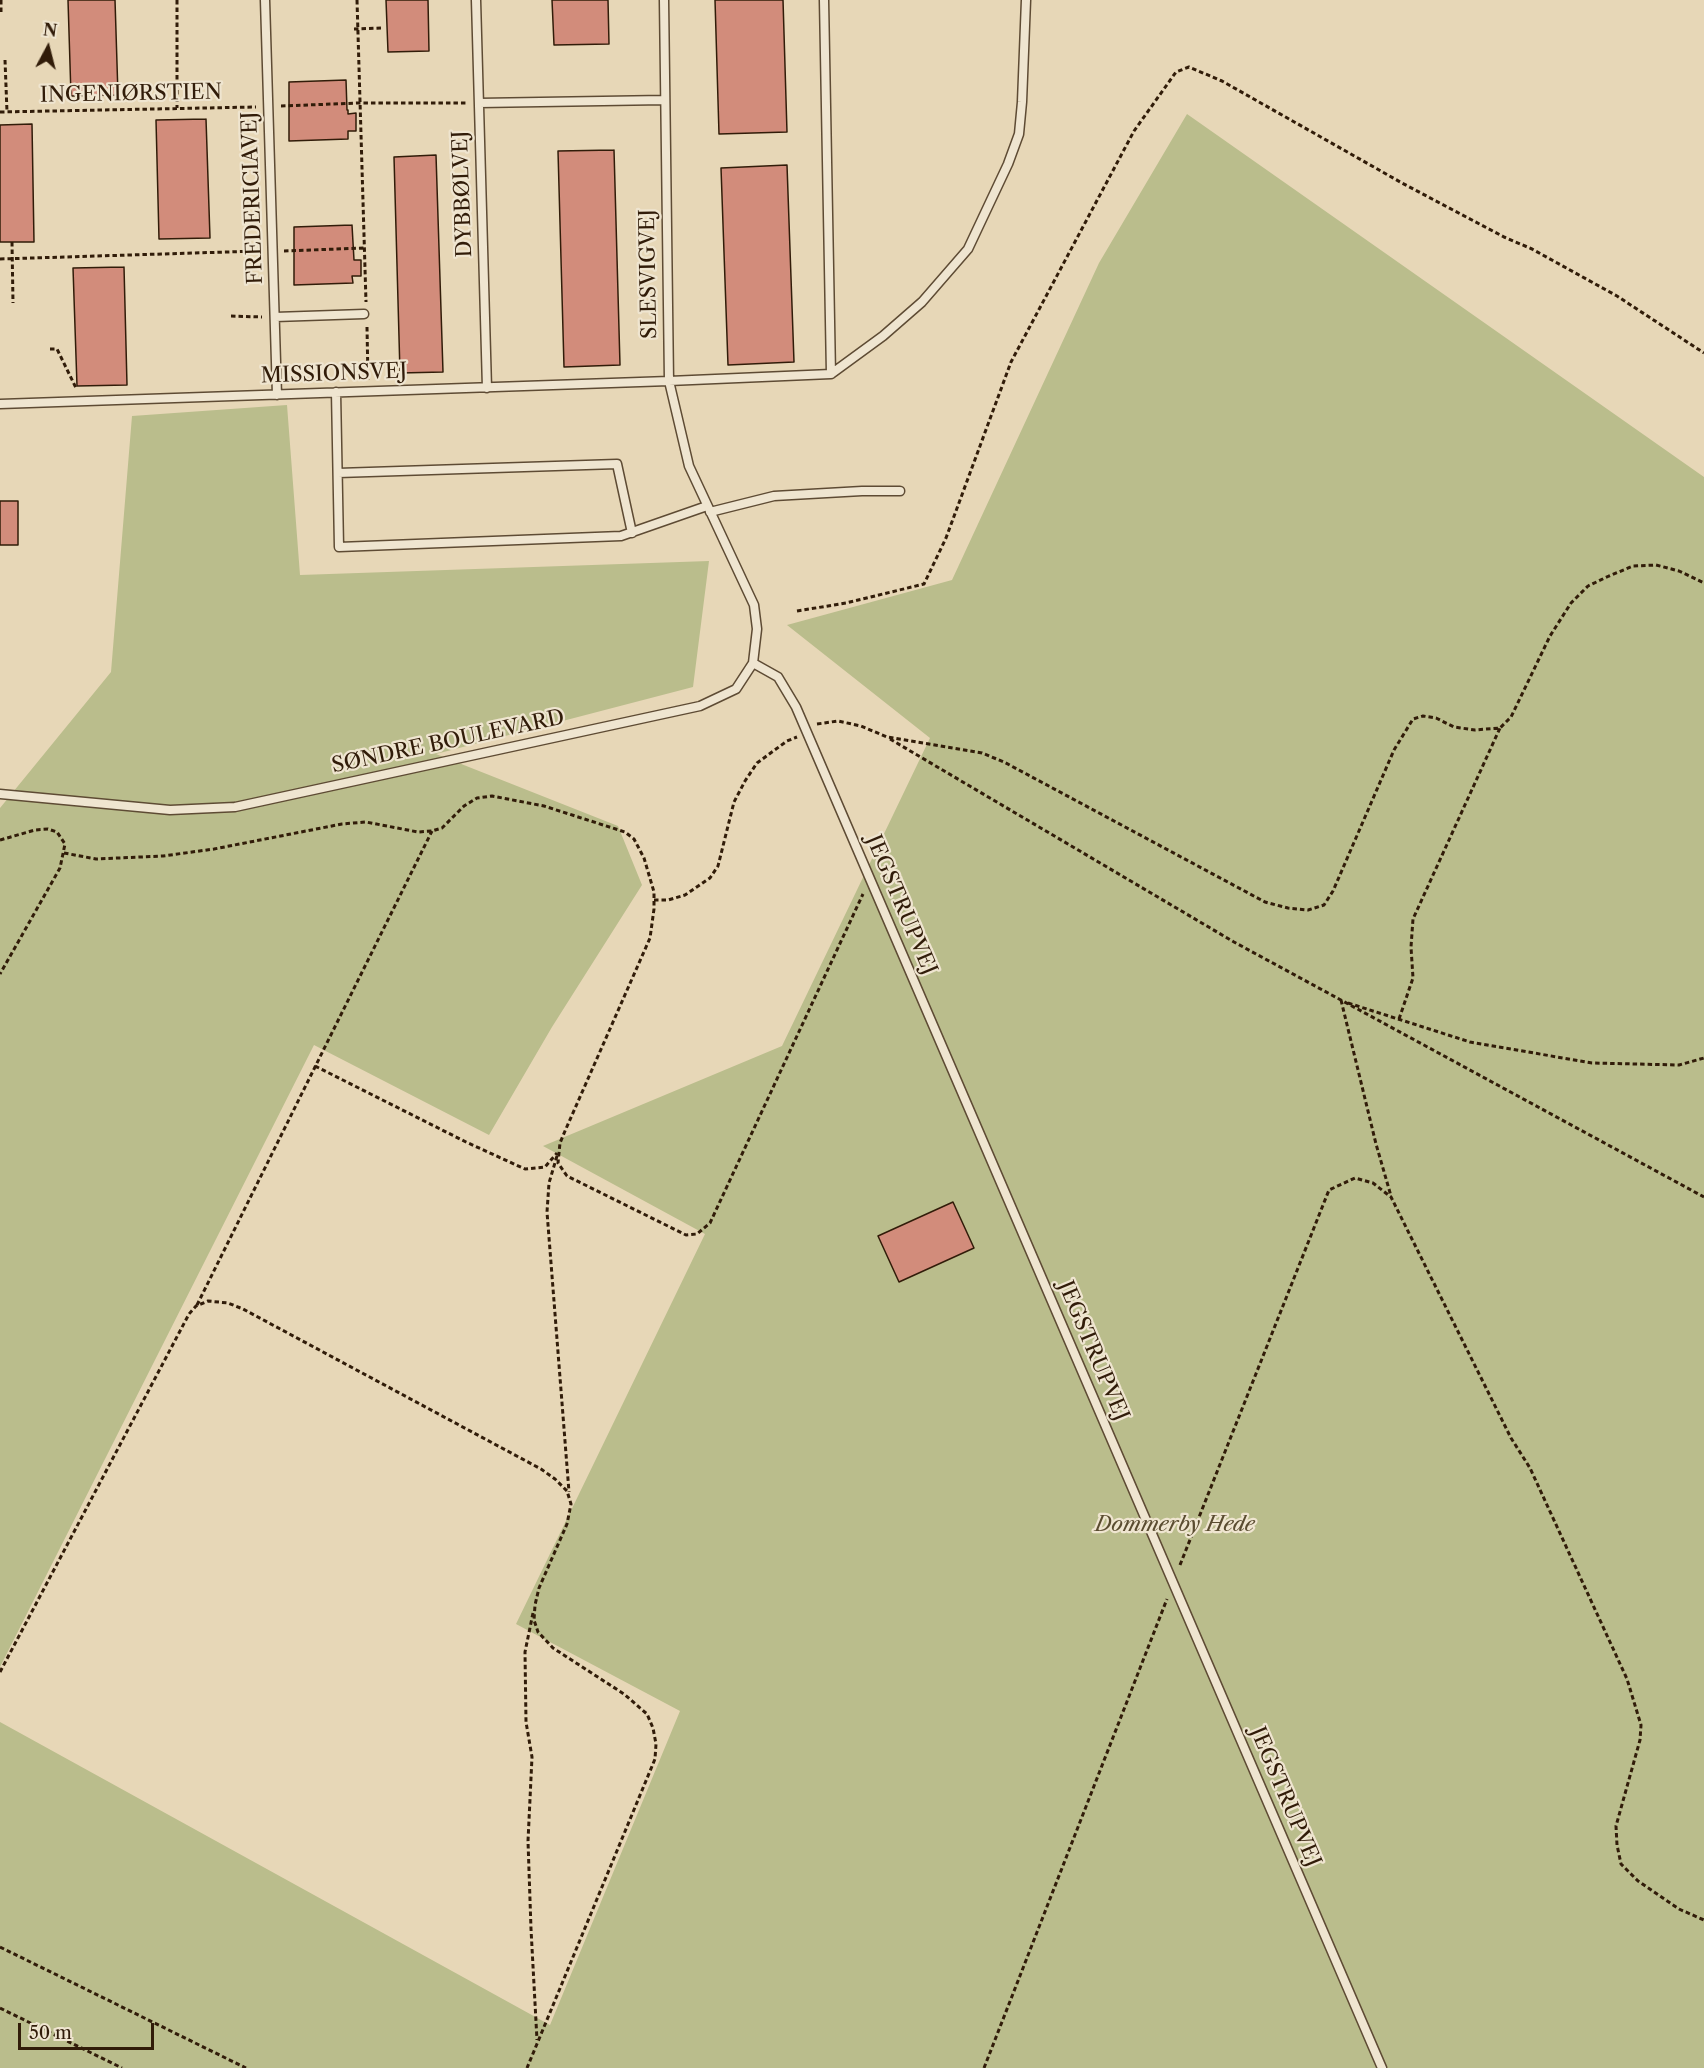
<!DOCTYPE html>
<meta charset="utf-8">
<style>
body{margin:0}
#map{position:relative;width:1704px;height:2068px;overflow:hidden;background:#e7d7b7;font-family:"Libre Caslon Text",serif}
canvas{display:block}
.north{position:absolute;left:18px;top:18px;width:60px;height:60px;-webkit-text-stroke:4px #efe5d0;paint-order:stroke;rotate:7deg;font-size:16px;font-weight:700;line-height:24px;text-align:center;color:#311c09}
.north::after{content:'';display:block;margin:auto;width:21px;height:27px;background:#311c09;clip-path:polygon(50% 0,100% 100%,50% 72%,0 100%)}
.scale{position:absolute;left:18px;top:2023px;width:136px;height:27px;box-sizing:border-box;border:3px solid #311c09;border-top:0;padding-left:8px;font-size:18px;line-height:21px;white-space:nowrap;color:#311c09;-webkit-text-stroke:4px #efe5d0;paint-order:stroke}
</style>
<div id="map">
<canvas width="1704" height="2068"></canvas>
<div class="north">N</div>
<div class="scale">50 m</div>
</div>
<script>
const context = document.querySelector('canvas').getContext('2d');
context.lineJoin = 'round';
function paint(path, color) {
  context.fillStyle = color;
  context.fill(path, 'evenodd');
}
function shape(rows) {
  const path = new Path2D();
  for (const r of rows) {
    path.moveTo(r[0], r[1]);
    for (let i = 2; i < r.length; i += 2) path.lineTo(r[i], r[i + 1]);
  }
  return path;
}
function strokePath(path, color, width, dash) {
  context.strokeStyle = color;
  context.lineWidth = width;
  context.lineCap = dash ? 'butt' : 'round';
  context.setLineDash(dash || []);
  context.stroke(path);
}
function drawText(font, color, halo, rows, align = 'center') {
  context.font = font + ' "Libre Caslon Text",serif';
  context.lineWidth = 4.5;
  context.setLineDash([]);
  context.textBaseline = 'middle';
  context.strokeStyle = halo;
  context.fillStyle = color;
  for (const [text, x, y, turn = 0] of rows) {
    context.save();
    context.translate(x, y);
    context.rotate((+turn || 0) * Math.PI / 180);
    context.textAlign = isNaN(turn) ? turn : align;
    if (halo) context.strokeText(text, 0, 0);
    context.fillText(text, 0, 0);
    context.restore();
  }
}
const green = shape([
 [1187,114,1704,477,1704,2068,0,2068,0,1722,550,2025,680,1711,516,1624,705,1234,543,1146,782,1046,930,738,787,625,952,580,1099,263],
 [287,405,300,575,709,561,693,687,436,754,618,826,642,885,552,1027,489,1135,314,1045,0,1667,0,808,111,672,132,416]
]);
const building = shape([
 [68,0,115,0,118,95,71,96,68,0],
 [386,0,428,0,429,51,388,52,386,0],
 [552,0,608,0,609,44,554,45,552,0],
 [715,0,783,0,787,132,719,134,715,0],
 [346,80,347,110,348,110,348,114,356,113,356,131,348,131,348,139,289,141,289,82,346,80],
 [206,119,210,238,159,239,156,120,206,119],
 [32,124,34,242,0,242,0,125,32,124],
 [614,150,620,365,564,367,558,151,614,150],
 [436,155,443,372,400,373,394,157,436,155],
 [787,165,794,362,728,365,721,168,787,165],
 [352,225,354,260,361,260,361,276,352,276,353,283,294,285,294,227,352,225],
 [124,267,127,385,77,386,73,268,124,267],
 [0,501,18,501,18,545,0,545,0,501],
 [953,1202,974,1248,899,1282,878,1236,953,1202]
]);
const path = shape([
 [1,0,1,13],
 [177,0,177,108],
 [357,0,366,302],
 [354,29,381,28],
 [5,60,7,112],
 [281,106,359,103,466,103],
 [0,112,256,107],
 [12,242,13,303],
 [284,251,364,248],
 [0,259,259,251],
 [231,316,262,317],
 [367,327,368,380],
 [50,349,57,349,76,388],
 [797,611,846,603,924,584,946,538,1011,362,1134,131,1176,72,1189,67,1222,81,1402,183,1504,237,1532,249,1617,296,1704,353],
 [817,724,838,721,861,726,887,737,982,753,1004,762,1265,902,1288,908,1308,910,1324,905,1333,891,1394,750,1413,719,1423,716,1436,718,1454,727,1475,730,1500,728,1511,717,1550,636,1571,603,1588,586,1609,576,1633,566,1656,565,1679,571,1704,583],
 [890,739,1234,942,1704,1197],
 [0,840,35,830,48,829,57,832,65,844,60,868,0,974],
 [64,853,96,859,163,856,214,849,342,824,366,822,418,832,432,831,442,828,464,806,477,798,492,796,544,806,625,832,634,839,644,858,654,892,654,909,650,938,565,1131,560,1143,558,1163,567,1176,686,1235,697,1234,710,1223,863,894],
 [654,900,668,900,685,895,710,878,718,866,734,802,745,781,757,763,787,741,797,737],
 [1341,1000,1376,1144,1391,1196],
 [1348,1003,1470,1042,1592,1063,1679,1065,1704,1058],
 [1399,1019,1413,978,1411,947,1413,919,1500,728],
 [315,1066,466,1142,525,1169,545,1167,557,1153],
 [557,1156,549,1183,547,1212,569,1492],
 [197,1305,432,831],
 [1180,1565,1329,1190,1355,1178,1373,1183,1391,1197,1511,1438,1530,1468,1627,1679,1641,1725,1640,1740,1616,1826,1617,1845,1621,1864,1638,1881,1679,1909,1704,1920],
 [533,1613,525,1652,526,1722,532,1757,528,1841,531,1929,537,2040],
 [0,1672,189,1314,196,1306,208,1301,228,1303,243,1309,541,1469,555,1479,567,1491,571,1504,567,1524,539,1588,535,1605,534,1620,538,1632,553,1648,624,1694,647,1714,653,1728,656,1744,655,1759,527,2068],
 [0,1947,246,2068],
 [0,2008,122,2068],
 [984,2068,1167,1599]
]);
const lane = shape([
 [265,0,277,395],
 [476,0,487,388],
 [824,0,831,374],
 [479,103,664,100],
 [275,317,364,314],
 [336,392,339,547,621,536,707,506],
 [0,404,669,381,831,374,883,336,922,302,968,249,1008,164,1019,134,1022,102,1026,0],
 [338,473,617,464,632,533],
 [710,512,774,496,862,491,900,491],
 [753,663,778,677,796,707,1382,2068],
 [0,794,170,810,235,807,700,706,736,689,753,663,757,629,754,605,689,466,669,381,664,0]
]);
const streetNames = [
 ["INGENIØRSTIEN",131,94,-1],
 ["DYBBØLVEJ",463,194,-92],
 ["FREDERICIAVEJ",253,198,-92],
 ["SLESVIGVEJ",649,274,-91],
 ["MISSIONSVEJ",334,374,-2],
 ["SØNDRE BOULEVARD",448,742,-12],
 ["JEGSTRUPVEJ",901,905,67],
 ["JEGSTRUPVEJ",1093,1351,67],
 ["JEGSTRUPVEJ",1285,1797,67]
];
const parkNames = [
 ["Dommerby Hede",1175,1525]
];
paint(green, '#babd8c');
paint(building, '#d28c7b');
strokePath(building, '#311c09', 1.5);
strokePath(lane, '#5e4b34', 11);
strokePath(path, '#311c09', 3, [4.5, 3]);
strokePath(lane, '#efe5d0', 8);
drawText('21px', '#311c09', '#efe5d0', streetNames);
drawText('italic 21px', '#5a4c30', '#efe5d0', parkNames);
</script>
